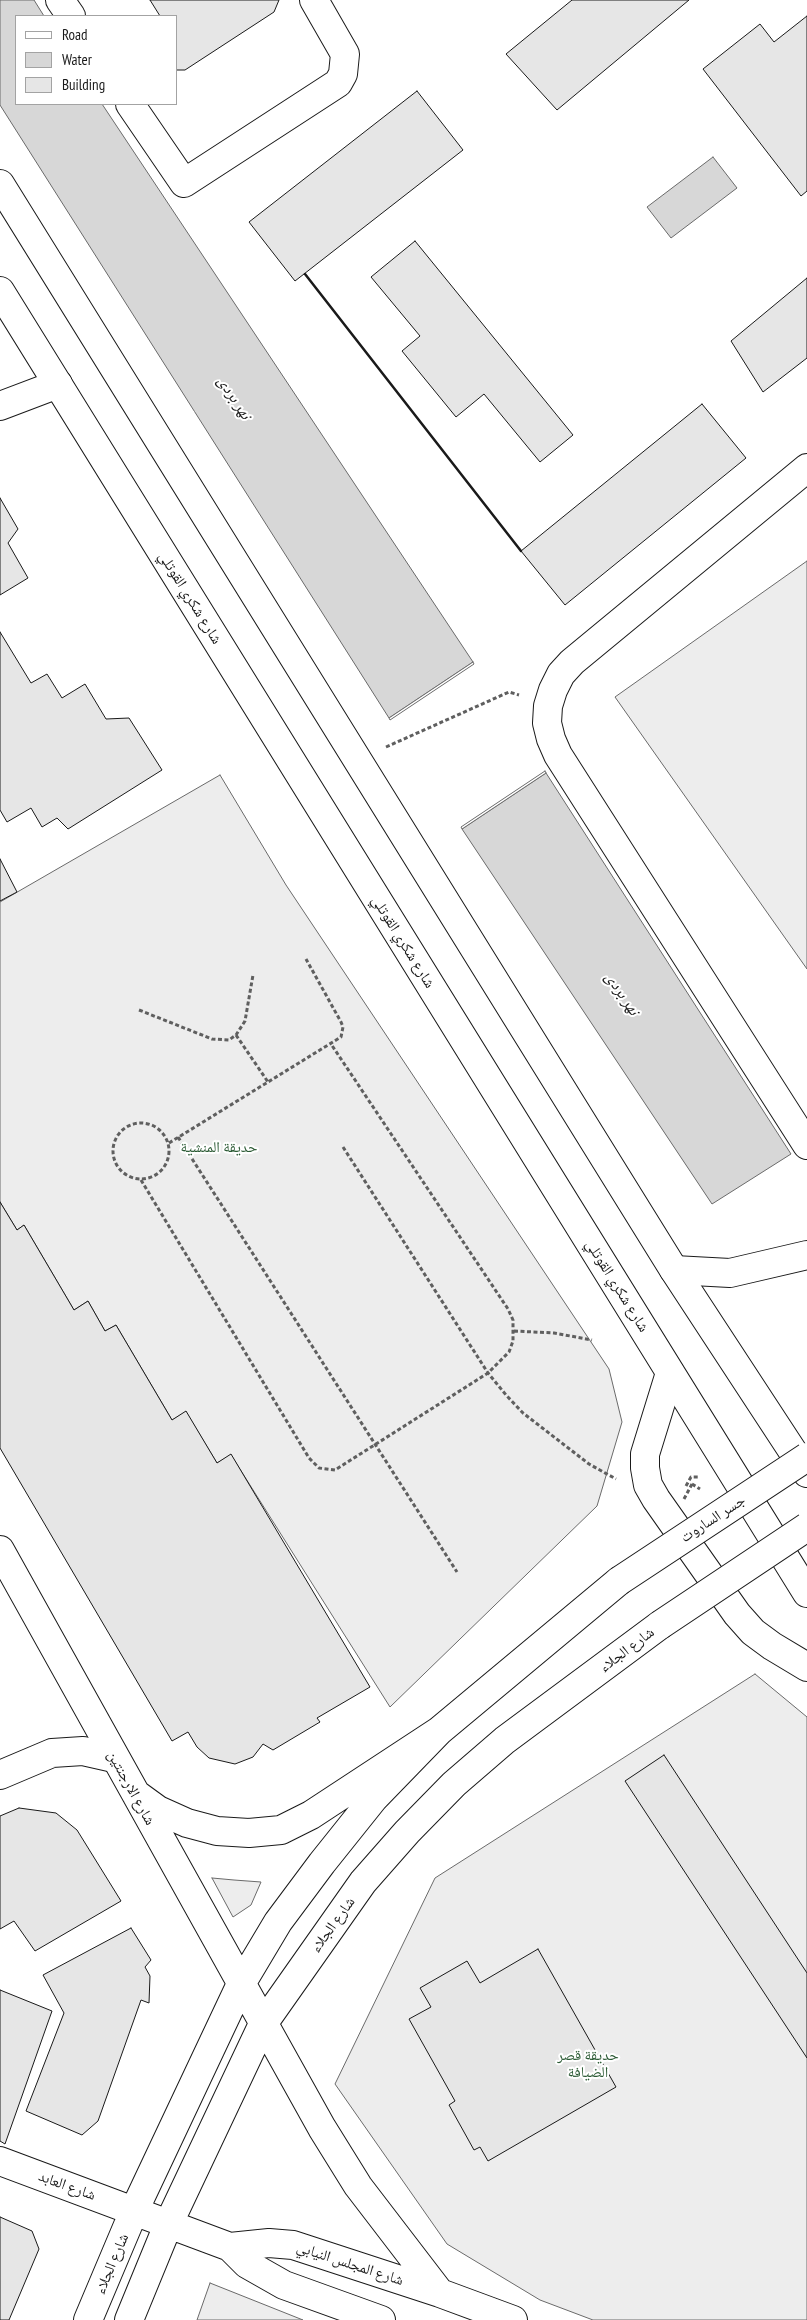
<!DOCTYPE html>
<meta charset="utf-8">
<style>
body{margin:0}
#map{position:relative;width:807px;height:2320px;overflow:hidden;background:#fff;font-family:"PT Sans Narrow",sans-serif}
canvas{display:block}
.legend{position:absolute;left:15px;top:15px;width:162px;height:90px;box-sizing:border-box;background:#fff;border:1px solid #a3a3a3;margin:0;padding:6px 9px;list-style:none;font-size:15px;color:#1a1a1a}
.legend li{display:flex;align-items:center;gap:10px;height:25px}
.legend b{width:25px;border:1px solid #a3a3a3}
</style>
<div id="map">
<canvas width="807" height="2320"></canvas>
<ul class="legend">
<li><b style="height:6px;background:#fff"></b>Road</li>
<li><b style="height:14px;background:#d7d7d7"></b>Water</li>
<li><b style="height:14px;background:#e6e6e6"></b>Building</li>
</ul>
</div>
<script>
const context = document.querySelector('canvas').getContext('2d');
context.lineJoin = 'round';
function paint(path, color) {
  context.fillStyle = color;
  context.fill(path, 'evenodd');
}
function shape(rows) {
  const path = new Path2D();
  for (const r of rows) {
    if (r.length === 3) {
      path.moveTo(r[0] + r[2], r[1]);
      path.arc(r[0], r[1], r[2], 0, 2 * Math.PI);
      continue;
    }
    path.moveTo(r[0], r[1]);
    for (let i = 2; i < r.length; i += 2) path.lineTo(r[i], r[i + 1]);
  }
  return path;
}
function strokePath(path, color, width, dash) {
  context.strokeStyle = color;
  context.lineWidth = width;
  context.lineCap = dash ? 'butt' : 'round';
  context.setLineDash(dash || []);
  context.stroke(path);
}
function drawText(font, color, halo, rows, align = 'center') {
  context.font = font + ' "PT Sans Narrow","Noto Naskh Arabic",sans-serif';
  context.lineWidth = 4;
  context.setLineDash([]);
  context.textBaseline = 'middle';
  context.strokeStyle = halo;
  context.fillStyle = color;
  for (const [text, x, y, turn = 0] of rows) {
    context.save();
    context.translate(x, y);
    context.rotate((+turn || 0) * Math.PI / 180);
    context.textAlign = isNaN(turn) ? turn : align;
    if (halo) context.strokeText(text, 0, 0);
    context.fillText(text, 0, 0);
    context.restore();
  }
}
const built = shape([
 [807,561,807,969,615,697,807,561],
 [220,775,286,885,609,1369,622,1422,597,1506,390,1707,231,1455,217,1463,186,1412,172,1420,116,1325,105,1331,88,1301,74,1310,24,1225,17,1230,0,1202,0,902,220,775],
 [755,1674,807,1717,807,2320,593,2320,540,2300,447,2244,335,2084,435,1878,755,1674],
 [212,1878,234,1880,261,1882,251,1905,233,1917,212,1878],
 [210,2283,303,2320,197,2320,210,2283]
]);
const water = shape([
 [0,0,34,0,44,16,16,16,16,104,102,104,473,662,389,718,0,105,0,0],
 [713,157,737,188,671,238,647,207,713,157],
 [546,773,791,1154,712,1204,462,829,546,773]
]);
const pier = shape([
 [473,662,474,664,390,720,389,718,473,662],
 [545,771,546,773,462,829,461,827,545,771]
]);
const building = shape([
 [150,0,279,0,274,12,185,70,176,70,176,16,160,16,150,0],
 [572,0,689,0,557,110,506,54,572,0],
 [807,16,807,191,801,196,703,69,760,24,774,42,807,16],
 [417,91,463,150,295,281,249,222,417,91],
 [415,241,573,435,540,462,484,394,456,417,402,351,420,336,371,277,415,241],
 [807,278,807,358,763,392,731,341,807,278],
 [702,404,746,458,565,605,521,551,702,404],
 [0,498,18,529,8,543,28,578,0,595,0,498],
 [0,632,31,683,47,674,62,698,85,684,106,719,129,718,162,770,68,829,57,818,42,827,31,808,7,822,0,810,0,632],
 [0,859,17,892,0,901,0,859],
 [0,1202,17,1230,24,1225,74,1310,88,1301,105,1331,116,1325,172,1420,186,1411,217,1463,231,1454,370,1687,317,1718,320,1722,273,1750,263,1744,253,1757,235,1764,209,1758,197,1747,188,1732,172,1741,0,1448,0,1202],
 [664,1755,807,1973,807,2058,625,1781,664,1755],
 [19,1808,56,1813,77,1830,121,1901,35,1951,14,1921,0,1929,0,1816,19,1808],
 [131,1928,151,1960,145,1967,150,1976,149,2003,141,2000,98,2121,82,2135,26,2111,64,2013,43,1975,131,1928],
 [538,1949,616,2087,488,2161,480,2147,474,2150,449,2105,455,2101,409,2019,431,2007,420,1988,467,1961,480,1983,538,1949],
 [0,1990,52,2011,5,2144,0,2141,0,1990],
 [0,2217,32,2231,39,2249,9,2320,0,2320,0,2217]
]);
const path = shape([
 [386,747,509,692,519,695],
 [139,1010,212,1039,229,1040,236,1035,245,1021,253,975],
 [236,1035,268,1082],
 [141,1151,28],
 [178,1137,457,1572],
 [169,1143,341,1037,343,1027,341,1022,306,959],
 [343,1147,488,1373,506,1395,523,1413,589,1464,616,1479],
 [141,1180,309,1458,319,1468,335,1470,488,1373,509,1352,513,1341,513,1320,508,1309,331,1044],
 [514,1331,554,1333,592,1340],
 [692,1484,700,1489],
 [686,1486,691,1477,699,1477]
]);
const minor = shape([
 [60,0,71,16],
 [130,104,184,183,338,83,343,74,345,54,314,0],
 [0,406,58,384],
 [670,1373,645,1454,645,1468,648,1485,656,1499,737,1614,753,1632,772,1646,807,1667],
 [0,1775,52,1753,83,1751,114,1758]
]);
const major = shape([
 [807,468,572,662,561,674,553,690,548,706,547,723,551,739,558,755,807,1145],
 [674,1270,730,1273,807,1255],
 [0,1550,322,2128,358,2186,440,2293],
 [136,1794,158,1810,187,1823,217,1831,249,1833,281,1830,311,1815,439,1731,619,1581],
 [0,2161,230,2247,247,2264,284,2285,381,2320],
 [230,2247,269,2243,293,2245,440,2293,513,2320],
 [88,2320,134,2211,241,1984,278,1922,322,1863,374,1798,439,1731],
 [129,2320,168,2225,263,2024,363,1882,407,1832,454,1784,505,1740,660,1625]
]);
const highway = shape([
 [0,184,674,1270,807,1473],
 [0,291,807,1593]
]);
const pathBridge = shape([
 [684,1499,692,1484]
]);
const majorBridge = shape([
 [619,1581,807,1457],
 [660,1625,807,1527]
]);
const wall = shape([
 [305,274,521,551]
]);
const streetNames = [
 ["شارع شكري القوتلي",190,598,58],
 ["شارع شكري القوتلي",403,942,58],
 ["شارع شكري القوتلي",617,1286,58],
 ["جسر الساروت",713,1519,-33],
 ["شارع الجلاء",627,1650,-37],
 ["شارع الارجنتين",131,1788,61],
 ["شارع الجلاء",333,1925,-54],
 ["شارع العابد",67,2186,20],
 ["شارع الجلاء",112,2264,-67],
 ["شارع المجلس النيابي",350,2264,18]
];
const parkNames = [
 ["حديقة المنشية",219,1148],
 ["حديقة قصر",588,2056],
 ["الضيافة",588,2073]
];
const waterNames = [
 ["نهر بردى",234,398,57],
 ["نهر بردى",622,994,56]
];
paint(built, '#ededed');
strokePath(built, '#6a6a6a', 1);
paint(water, '#d7d7d7');
strokePath(water, '#6a6a6a', 1);
paint(pier, '#fff');
strokePath(pier, '#6a6a6a', 1);
paint(building, '#e6e6e6');
strokePath(building, '#1a1a1a', 1);
strokePath(minor, '#1a1a1a', 30);
strokePath(major, '#1a1a1a', 30);
strokePath(highway, '#1a1a1a', 30);
strokePath(path, '#5f5f5f', 3, [4, 2.5]);
strokePath(minor, '#fff', 28);
strokePath(major, '#fff', 28);
strokePath(highway, '#fff', 28);
strokePath(majorBridge, '#1a1a1a', 30, []);
strokePath(pathBridge, '#5f5f5f', 3, [4, 2.5]);
strokePath(majorBridge, '#fff', 28);
strokePath(wall, '#1a1a1a', 2.5);
drawText('15px', '#1a1a1a', '#fff', streetNames);
drawText('15px', '#2b5a34', '#fff', parkNames);
drawText('italic 16px', '#1a1a1a', '#fff', waterNames);
</script>
